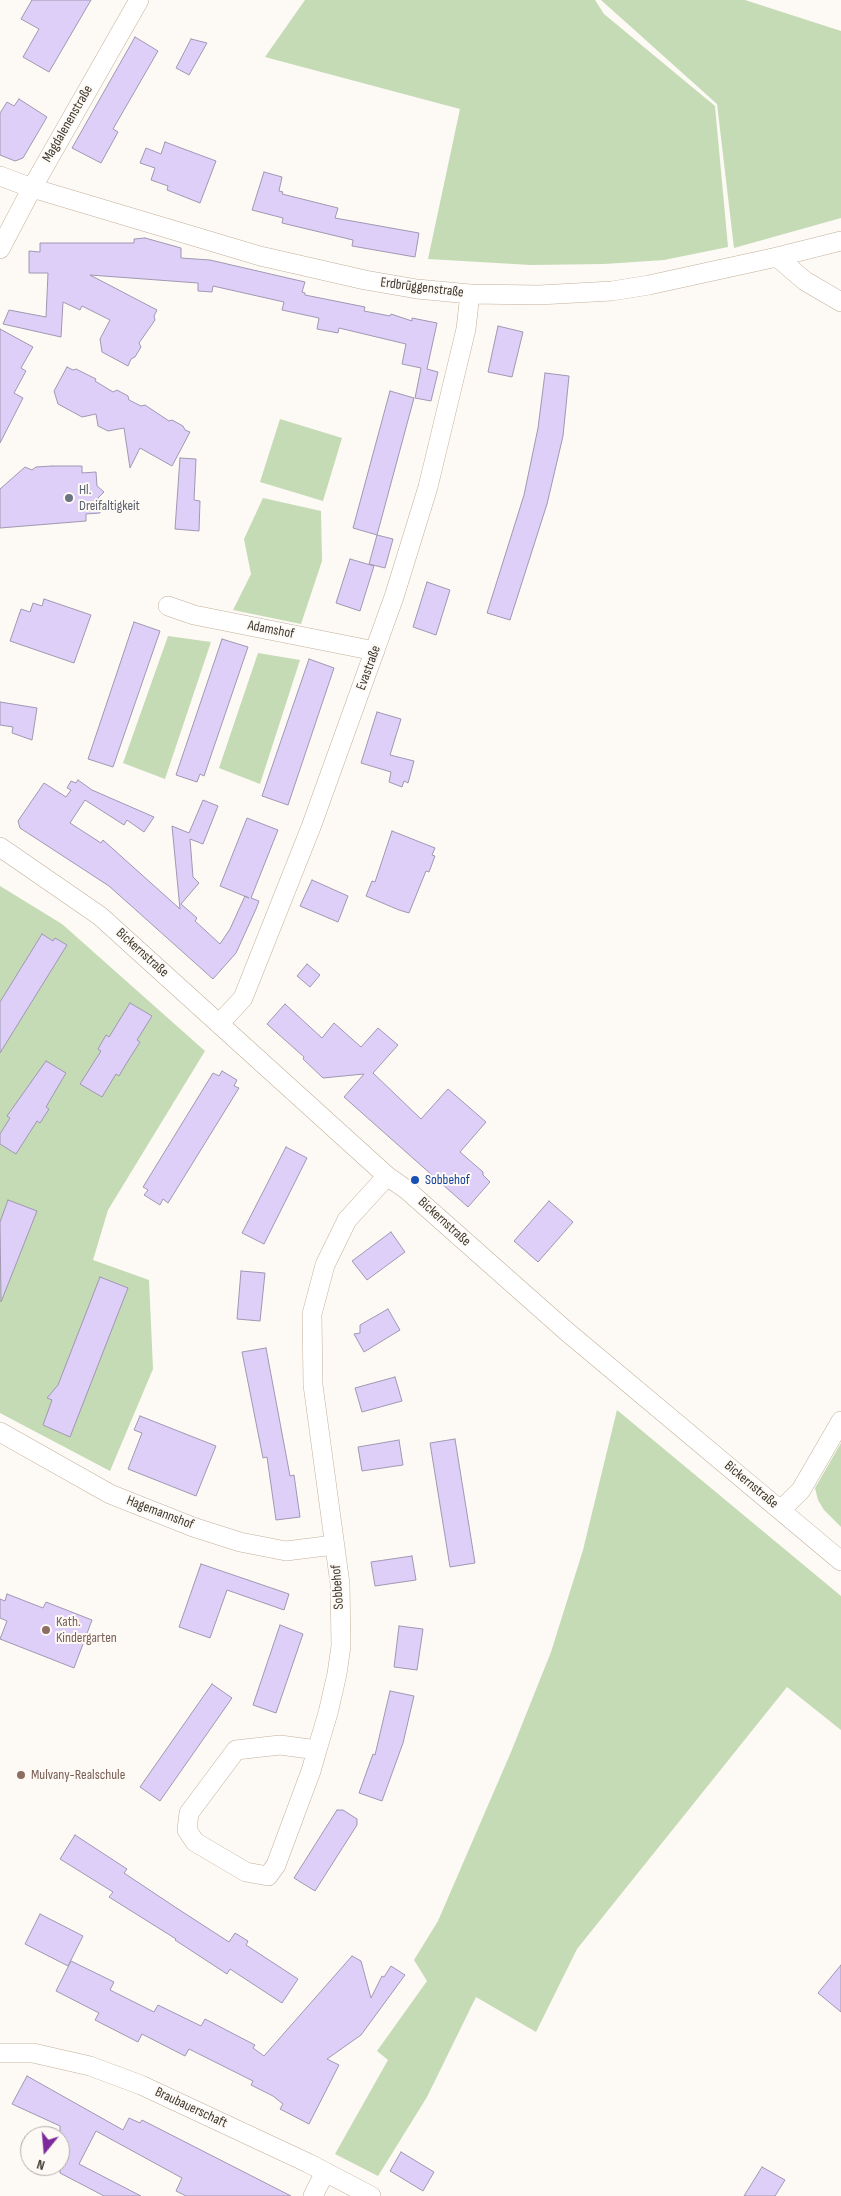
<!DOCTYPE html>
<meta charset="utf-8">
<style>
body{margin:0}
#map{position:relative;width:841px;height:2196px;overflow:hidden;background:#fdf9f5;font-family:"Sofia Sans Condensed",sans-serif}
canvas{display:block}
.north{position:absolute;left:20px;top:2126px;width:50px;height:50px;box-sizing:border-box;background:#fdf9f5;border:1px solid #b1aca6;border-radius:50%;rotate:197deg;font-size:14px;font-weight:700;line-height:20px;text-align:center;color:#3f382f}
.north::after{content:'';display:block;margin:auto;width:18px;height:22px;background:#7d2b9b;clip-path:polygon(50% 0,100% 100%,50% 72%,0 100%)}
</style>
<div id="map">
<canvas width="841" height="2196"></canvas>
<div class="north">N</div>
</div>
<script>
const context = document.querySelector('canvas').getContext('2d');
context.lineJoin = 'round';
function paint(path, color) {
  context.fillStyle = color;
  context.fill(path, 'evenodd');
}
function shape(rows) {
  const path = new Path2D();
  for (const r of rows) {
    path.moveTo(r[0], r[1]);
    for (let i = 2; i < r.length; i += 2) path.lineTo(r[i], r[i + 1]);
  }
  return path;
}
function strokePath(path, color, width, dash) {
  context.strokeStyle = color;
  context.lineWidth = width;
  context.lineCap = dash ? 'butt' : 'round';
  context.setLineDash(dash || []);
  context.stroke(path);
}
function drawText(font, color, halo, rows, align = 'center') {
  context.font = font + ' "Sofia Sans Condensed",sans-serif';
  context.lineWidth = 4;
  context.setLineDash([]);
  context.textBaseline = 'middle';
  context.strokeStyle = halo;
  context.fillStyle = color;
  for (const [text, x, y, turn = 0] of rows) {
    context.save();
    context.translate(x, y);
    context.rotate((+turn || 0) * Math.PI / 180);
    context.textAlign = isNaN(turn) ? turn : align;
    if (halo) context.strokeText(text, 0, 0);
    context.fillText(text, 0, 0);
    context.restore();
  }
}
const green = shape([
 [305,0,595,0,604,14,715,106,728,247,664,260,604,264,531,265,428,259,460,109,265,57],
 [601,0,745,0,841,31,841,218,734,248,717,104],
 [280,419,342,438,323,501,260,482],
 [263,498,321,511,322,561,301,624,233,610,251,574,244,539],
 [168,636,211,642,165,779,123,763],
 [258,653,300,660,260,784,219,768],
 [0,886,62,924,205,1051,108,1210,93,1260,149,1280,153,1369,110,1471,0,1413],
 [617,1410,841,1596,841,1730,787,1687,577,1949,536,2032,476,1997,427,2097,378,2176,335,2154,388,2060,377,2051,427,1981,414,1960,438,1921,511,1752,551,1652,583,1550],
 [841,1443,841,1527,824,1510,818,1500,815,1488]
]);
const building = shape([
 [32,0,91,0,49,72,23,57,39,29,21,19,32,0],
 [135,37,158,51,113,129,118,132,101,163,72,148,135,37],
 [191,39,207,43,189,75,176,68,191,39],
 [19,99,47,117,23,158,15,161,0,155,0,113,7,102,14,106,19,99],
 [165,142,216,161,200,203,167,190,168,186,151,180,155,168,140,163,146,148,161,154,165,142],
 [264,172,282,177,279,191,283,192,282,194,338,208,335,218,419,233,415,257,352,246,353,240,282,223,283,218,252,210,264,172],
 [145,238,181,248,181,258,210,260,305,282,302,292,305,293,305,295,365,307,364,311,390,316,391,314,412,321,412,318,437,323,427,369,438,372,431,401,415,398,421,368,402,364,406,344,339,328,338,333,317,329,319,318,282,310,284,302,213,286,212,292,198,291,198,283,90,275,157,310,154,316,155,320,139,343,141,347,135,357,131,359,128,366,102,352,100,339,110,320,82,306,80,310,63,302,61,337,3,324,9,310,46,317,48,273,29,273,29,251,40,252,40,243,134,243,134,239,145,238],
 [498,326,523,332,512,377,488,372,498,326],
 [0,329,33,347,21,368,26,371,14,393,23,398,0,443,0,329],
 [67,367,73,370,76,369,96,379,95,381,113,392,117,390,128,396,129,400,141,406,145,405,169,421,172,420,183,426,185,430,190,432,172,466,140,448,130,468,124,428,108,431,98,426,96,414,82,417,58,404,54,391,67,367],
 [545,373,569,376,563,436,547,504,510,620,487,613,524,495,538,428,545,373],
 [390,391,414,398,377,535,393,539,385,568,369,564,377,535,353,528,390,391],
 [180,458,196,459,194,500,200,501,199,531,175,529,180,458],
 [52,466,82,466,82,473,96,472,97,486,104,492,98,498,100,513,86,514,86,521,0,528,0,489,25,467,32,470,36,467,52,466],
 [350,559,374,566,360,611,336,603,350,559],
 [427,582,450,590,436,635,413,627,427,582],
 [44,599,91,615,74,663,10,641,21,609,30,612,33,603,42,606,44,599],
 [134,622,160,631,113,767,88,759,134,622],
 [222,639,248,647,204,776,200,774,197,782,176,775,222,639],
 [309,659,334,668,288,805,262,796,309,659],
 [0,702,37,708,32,740,12,733,13,727,0,725,0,702],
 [377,712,401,719,390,755,414,761,408,783,404,781,402,787,389,782,391,772,361,763,377,712],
 [78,780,92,790,154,817,144,832,127,820,124,825,85,800,70,823,101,843,103,840,180,909,172,826,189,833,203,800,218,806,203,844,190,839,193,877,199,883,181,904,197,918,195,921,220,944,230,929,245,896,249,898,220,886,247,818,278,830,251,898,259,901,256,909,236,953,213,979,109,886,20,828,18,821,44,783,66,797,71,790,67,788,71,781,76,783,78,780],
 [392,831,435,848,432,855,435,856,429,872,426,871,409,913,399,910,366,896,372,881,375,882,392,831],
 [312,880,348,896,338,922,300,906,312,880],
 [42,934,53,941,55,938,67,945,0,1053,0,1002,42,934],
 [307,964,320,975,310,987,297,976,307,964],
 [130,1003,152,1016,137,1040,140,1042,126,1064,119,1076,116,1074,102,1097,80,1084,101,1051,98,1049,106,1035,109,1037,130,1003],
 [285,1004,322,1038,334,1023,361,1047,378,1028,398,1045,373,1073,421,1119,448,1089,486,1122,460,1152,483,1172,483,1175,490,1182,468,1207,344,1097,364,1074,323,1078,303,1059,304,1057,267,1024,285,1004],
 [46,1061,66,1073,46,1107,49,1109,40,1123,37,1121,16,1154,0,1144,0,1134,10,1118,7,1116,46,1061],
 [222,1071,237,1080,234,1086,239,1088,168,1203,163,1199,160,1205,144,1195,148,1190,143,1187,213,1073,219,1076,222,1071],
 [286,1147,307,1158,264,1244,242,1233,286,1147],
 [8,1200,37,1211,1,1302,0,1222,8,1200],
 [549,1201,573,1222,538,1262,514,1241,549,1201],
 [391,1232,405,1252,367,1280,352,1261,391,1232],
 [241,1271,265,1273,260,1321,237,1319,241,1271],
 [100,1277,128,1288,70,1437,43,1425,52,1400,47,1398,58,1385,100,1277],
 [388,1309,400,1330,364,1352,354,1334,360,1333,360,1325,388,1309],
 [266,1348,290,1476,294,1475,300,1517,276,1520,267,1457,263,1458,242,1352,266,1348],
 [395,1377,402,1401,362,1412,355,1388,395,1377],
 [140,1416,216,1446,196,1496,128,1469,142,1433,134,1430,140,1416],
 [455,1439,475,1563,450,1567,430,1443,455,1439],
 [399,1440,403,1465,362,1471,358,1447,399,1440],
 [412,1556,416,1580,375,1586,371,1562,412,1556],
 [201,1564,289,1594,284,1610,227,1590,210,1638,179,1627,201,1564],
 [7,1594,43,1608,46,1602,92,1620,74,1668,0,1639,7,1621,0,1618,0,1599,5,1601,7,1594],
 [280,1625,303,1634,276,1713,253,1705,280,1625],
 [399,1626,423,1629,417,1670,394,1667,399,1626],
 [212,1684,232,1698,160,1801,140,1787,212,1684],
 [390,1691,414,1696,403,1743,382,1801,359,1793,373,1754,375,1755,390,1691],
 [337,1810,343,1810,357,1819,357,1825,315,1891,294,1878,337,1810],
 [75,1835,127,1869,124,1873,175,1907,229,1942,235,1933,248,1941,246,1945,298,1979,282,2003,230,1969,227,1974,175,1940,176,1939,109,1897,113,1892,60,1859,75,1835],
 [40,1914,83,1936,68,1966,25,1944,40,1914],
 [352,1956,361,1961,371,1998,382,1976,384,1977,391,1966,405,1975,361,2035,327,2059,339,2065,309,2124,280,2109,283,2104,273,2096,251,2085,253,2081,189,2049,185,2056,142,2034,138,2042,95,2020,99,2013,56,1991,71,1961,114,1982,110,1990,154,2012,158,2005,201,2026,205,2019,255,2045,253,2048,264,2056,352,1956],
 [841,1965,841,2012,818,1993,841,1965],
 [27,2076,123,2130,129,2118,140,2123,142,2120,291,2196,186,2196,176,2191,182,2178,96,2131,79,2164,141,2196,104,2196,60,2173,60,2126,12,2104,27,2076],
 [401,2152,434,2172,423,2191,390,2171,401,2152],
 [762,2167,785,2180,775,2196,744,2196,762,2167]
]);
const minor = shape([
 [0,176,32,188,260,256,365,280,417,289,470,294,539,295,612,291,649,285,777,257,841,241],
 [0,249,32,188,139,0],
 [777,257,805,281,841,302],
 [168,606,194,615,375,651],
 [0,847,100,916,387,1176,407,1190,565,1330,841,1561],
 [219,1024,243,998,311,827,394,597,428,487,466,329,470,294],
 [0,1432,110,1494,193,1527,240,1542,286,1551,334,1545],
 [781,1510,801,1490,841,1421],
 [317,1750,311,1771,276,1865,268,1876,246,1872,195,1842,187,1830,189,1813,236,1750,280,1745,317,1750,328,1713,337,1674,341,1646,340,1584,313,1385,312,1314,325,1265,347,1220,387,1176],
 [0,2053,33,2053,90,2066,141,2085,308,2163,371,2196],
 [313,2196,325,2172]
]);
const markers = [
 [69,498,5,"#6b7280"],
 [415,1180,5,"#1a4fb4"],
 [46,1630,5,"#8d6e63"],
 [21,1775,5,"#8d6e63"]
];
const streetNames = [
 ["Magdalenenstraße",68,124,-60],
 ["Erdbrüggenstraße",422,288,7],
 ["Adamshof",271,630,11],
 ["Evastraße",369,668,-70],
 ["Bickernstraße",142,953,42],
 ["Bickernstraße",444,1222,42],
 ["Bickernstraße",751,1485,40],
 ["Hagemannshof",160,1513,21],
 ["Sobbehof",338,1587,-94],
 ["Braubauerschaft",191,2108,25]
];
const worshipNames = [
 ["Hl.",79,490],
 ["Dreifaltigkeit",79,506]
];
const transitNames = [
 ["Sobbehof",425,1180]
];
const educationNames = [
 ["Kath.",56,1622],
 ["Kindergarten",56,1638],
 ["Mulvany-Realschule",31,1775]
];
paint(green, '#c4dbb5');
paint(building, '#ddcff8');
strokePath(building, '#a098b1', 1);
strokePath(minor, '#c3b09a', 20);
strokePath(minor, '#fff', 19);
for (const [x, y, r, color] of markers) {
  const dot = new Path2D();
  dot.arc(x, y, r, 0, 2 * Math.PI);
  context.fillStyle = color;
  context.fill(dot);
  strokePath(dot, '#fdf9f5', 2);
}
drawText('14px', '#3f382f', '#fdf9f5', streetNames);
drawText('14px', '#5b616d', '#fdf9f5', worshipNames, 'left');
drawText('14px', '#164399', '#fdf9f5', transitNames, 'left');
drawText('14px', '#785e54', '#fdf9f5', educationNames, 'left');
</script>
